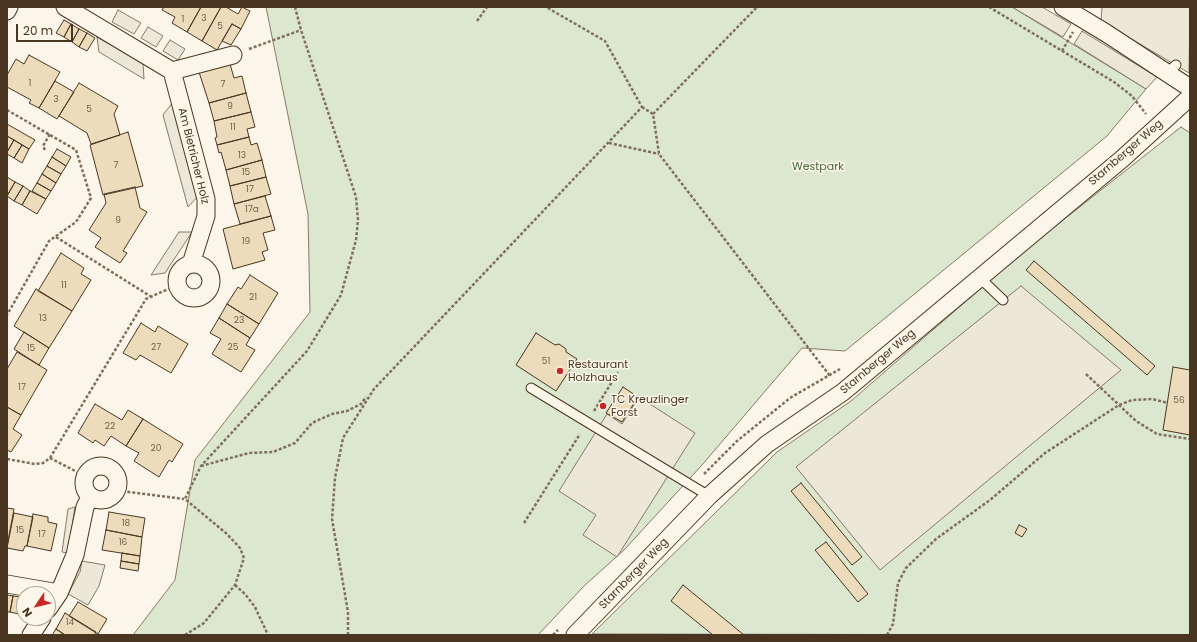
<!DOCTYPE html>
<style>
body{margin:0}
#map{position:relative;width:1197px;height:642px;overflow:hidden;background:#fbf6e9;font-family:Poppins,sans-serif}
canvas{display:block}
.frame{position:absolute;inset:0;border:8px solid #4a3520;pointer-events:none}
.north{position:absolute;left:16px;top:586px;width:40px;height:40px;box-sizing:border-box;background:#fbf6e9;border:1px solid #b4a999;border-radius:50%;rotate:235deg;font-size:11px;font-weight:700;line-height:16px;text-align:center;color:#4a3520}
.north::after{content:'';display:block;margin:auto;width:14px;height:18px;background:#c62828;clip-path:polygon(50% 0,100% 100%,50% 72%,0 100%)}
.scale{position:absolute;left:16px;top:24px;width:57px;height:18px;box-sizing:border-box;border:2px solid #4a3520;border-top:0;padding-left:5px;font-size:12px;line-height:14px;white-space:nowrap;color:#4a3520;-webkit-text-stroke:3px #fbf6e9;paint-order:stroke}
</style>
<div id="map">
<canvas width="1197" height="642"></canvas>
<div class="frame"></div>
<div class="north">N</div>
<div class="scale">20 m</div>
</div>
<script>
const context = document.querySelector('canvas').getContext('2d');
context.lineJoin = 'round';
function paint(path, color) {
  context.fillStyle = color;
  context.fill(path, 'evenodd');
}
function shape(rows) {
  const path = new Path2D();
  for (const r of rows) {
    if (r.length === 3) {
      path.moveTo(r[0] + r[2], r[1]);
      path.arc(r[0], r[1], r[2], 0, 2 * Math.PI);
      continue;
    }
    path.moveTo(r[0], r[1]);
    for (let i = 2; i < r.length; i += 2) path.lineTo(r[i], r[i + 1]);
  }
  return path;
}
function strokePath(path, color, width, dash) {
  context.strokeStyle = color;
  context.lineWidth = width;
  context.lineCap = dash ? 'butt' : 'round';
  context.setLineDash(dash || []);
  context.stroke(path);
}
function drawText(font, color, halo, rows, align = 'center') {
  context.font = font + ' Poppins,sans-serif';
  context.lineWidth = 3;
  context.setLineDash([]);
  context.textBaseline = 'middle';
  context.strokeStyle = halo;
  context.fillStyle = color;
  for (const [text, x, y, turn = 0] of rows) {
    context.save();
    context.translate(x, y);
    context.rotate((+turn || 0) * Math.PI / 180);
    context.textAlign = isNaN(turn) ? turn : align;
    if (halo) context.strokeText(text, 0, 0);
    context.fillText(text, 0, 0);
    context.restore();
  }
}
const green = shape([
 [266,7,1012,7,1146,89,1107,136,845,351,802,348,702,465,624,550,584,586,538,635,133,635,175,580,195,460,310,312,308,214,266,7],
 [1181,127,1190,133,1190,635,592,634,777,452,851,401,1025,250,1181,127]
]);
const parking = shape([
 [1012,7,1042,7,1071,24,1063,37,1012,7],
 [1102,7,1190,7,1189,73,1101,21,1102,7],
 [118,10,141,23,134,34,112,22,118,10],
 [148,27,163,36,156,47,141,38,148,27],
 [1082,31,1157,77,1146,89,1074,44,1082,31],
 [97,37,143,63,144,79,99,52,97,37],
 [170,40,185,49,178,60,163,51,170,40],
 [173,102,199,195,188,207,163,115,173,102],
 [179,232,192,232,165,273,151,275,179,232],
 [1021,286,1121,370,880,570,796,467,1021,286],
 [639,397,695,433,617,557,583,535,596,515,559,491,607,414,622,424,639,397],
 [75,507,68,553,62,552,68,509,75,507],
 [82,561,105,565,99,586,88,605,68,594,80,572,82,561]
]);
const building = shape([
 [164,7,201,7,187,32,172,23,175,17,162,10,164,7],
 [201,7,221,7,202,41,187,32,201,7],
 [221,7,226,7,238,14,242,7,250,11,241,29,232,24,217,50,202,41,221,7],
 [64,20,71,24,64,37,56,33,64,20],
 [71,24,79,29,72,42,64,37,71,24],
 [232,24,241,29,231,45,222,41,232,24],
 [79,29,87,33,79,47,72,42,79,29],
 [87,33,95,38,87,51,79,47,87,33],
 [29,55,60,72,39,108,29,103,31,100,7,87,7,75,16,59,24,64,29,55],
 [230,64,234,78,242,76,246,93,209,103,199,72,230,64],
 [55,81,74,92,57,119,39,108,55,81],
 [79,83,118,106,114,114,120,135,91,144,87,133,59,116,79,83],
 [246,93,251,112,214,121,209,103,246,93],
 [251,112,255,127,247,129,249,137,217,145,215,138,217,137,214,121,251,112],
 [7,124,35,140,29,149,7,136,7,124],
 [128,132,143,186,103,195,90,145,128,132],
 [7,136,14,140,7,152,7,136],
 [249,137,251,145,257,143,262,160,226,170,221,152,219,153,217,145,249,137],
 [14,140,22,145,14,158,7,154,7,152,14,140],
 [22,145,29,149,22,163,14,158,22,145],
 [57,149,71,157,66,166,52,157,57,149],
 [52,157,66,166,61,174,47,166,52,157],
 [262,160,266,177,230,186,226,170,262,160],
 [47,166,61,174,56,183,42,174,47,166],
 [42,174,56,183,51,191,37,183,42,174],
 [7,177,15,182,7,196,7,177],
 [266,177,271,194,234,204,230,186,266,177],
 [15,182,23,186,14,201,7,196,15,182],
 [37,183,51,191,46,199,32,191,37,183],
 [23,186,30,191,22,205,14,201,23,186],
 [135,187,140,208,147,212,123,251,127,253,120,263,95,247,101,238,89,230,106,203,104,194,135,187],
 [30,191,46,199,37,214,22,205,30,191],
 [265,196,271,216,240,224,234,204,265,196],
 [271,216,275,230,263,233,268,250,262,252,265,260,233,269,223,229,271,216],
 [61,253,84,268,81,274,91,280,72,311,38,291,61,253],
 [1034,261,1155,366,1147,375,1026,270,1034,261],
 [250,275,278,293,259,324,227,304,238,287,241,289,250,275],
 [36,289,72,311,49,348,14,326,36,289],
 [227,304,259,324,250,338,219,318,227,304],
 [219,318,250,338,246,345,255,350,241,372,212,354,221,339,210,333,219,318],
 [141,323,155,332,158,326,188,344,171,373,140,355,136,360,123,353,141,323],
 [24,332,49,348,39,365,14,349,24,332],
 [536,333,555,345,559,344,566,349,566,352,577,359,556,391,516,365,536,333],
 [17,352,47,370,21,415,7,407,7,369,17,352],
 [1173,367,1190,370,1190,435,1163,430,1173,367],
 [623,387,638,397,622,422,606,413,623,387],
 [95,404,122,420,128,410,143,419,126,446,111,436,104,446,95,440,93,443,78,433,95,404],
 [7,407,21,415,13,429,22,435,11,452,7,450,7,407],
 [143,419,183,444,172,462,169,460,159,477,134,461,139,453,126,446,143,419],
 [801,483,862,557,852,565,791,491,801,483],
 [7,508,14,509,7,546,7,508],
 [109,512,145,518,142,537,106,530,109,512],
 [14,513,33,517,27,546,25,546,23,551,7,548,14,513],
 [33,514,48,517,48,522,57,524,51,551,27,546,33,514],
 [1019,525,1027,529,1022,537,1015,533,1019,525],
 [106,530,142,537,140,556,102,550,106,530],
 [826,542,868,594,858,602,815,550,826,542],
 [122,553,140,556,139,564,121,561,122,553],
 [121,561,139,564,138,571,120,568,121,561],
 [683,585,744,635,713,635,671,601,683,585],
 [7,595,13,596,10,612,7,612,7,595],
 [13,596,21,597,19,614,10,612,13,596],
 [21,597,24,598,24,615,19,614,21,597],
 [78,602,107,619,98,634,69,616,78,602],
 [65,613,96,632,94,635,65,635,56,629,65,613],
 [56,629,65,635,52,635,56,629]
]);
const path = shape([
 [989,7,1114,82,1132,96,1146,114],
 [477,21,487,7],
 [249,49,301,30],
 [1062,51,1073,32],
 [642,107,653,114,659,154,830,376],
 [7,110,76,150,91,198,76,222,49,241,7,315],
 [653,114,757,7],
 [609,143,659,154],
 [45,150,43,146,50,134],
 [56,237,150,296],
 [1086,374,1136,421,1157,434,1190,439],
 [594,411,618,372],
 [50,458,146,299,177,285],
 [7,459,35,464,43,463,50,458,85,476],
 [201,466,249,453,273,452,295,443,312,423,332,414,347,411,361,404,366,397],
 [704,474,737,441,790,398,840,369],
 [118,488,129,492,184,499],
 [524,523,580,434],
 [235,585,245,594,255,607,268,635],
 [185,635,204,623,235,585,244,558,240,548,227,534,185,499,201,466,307,351,341,295,356,240,358,220,356,197,301,30,295,7],
 [348,635,348,612,332,519,335,478,343,438,374,389,642,107,605,41,546,7],
 [553,635,558,630],
 [887,635,893,624,898,583,906,568,936,539,990,500,1045,453,1119,405,1132,400,1152,399,1168,403]
]);
const lane = shape([
 [1168,72,1176,65],
 [979,277,1003,300],
 [531,388,709,496]
]);
const street = shape([
 [65,7,172,71,206,199,206,216,191,264],
 [1063,7,1106,33,1190,88],
 [7,11,9,7],
 [172,71,233,55],
 [194,281,17],
 [101,483,17],
 [7,584,59,593],
 [48,609,59,593,75,555,85,507,90,497],
 [31,635,42,618],
 [575,635,709,496,767,444,843,392,1122,159,1190,97]
]);
const markers = [
 [560,371,4,"#c62828"],
 [603,406,4,"#c62828"]
];
const numberNames = [
 ["3",204,19],
 ["1",183,20],
 ["5",220,27],
 ["1",30,84],
 ["7",223,85],
 ["3",56,100],
 ["9",230,107],
 ["5",89,110],
 ["11",233,128],
 ["13",242,156],
 ["7",116,166],
 ["15",246,173],
 ["17",250,190],
 ["17a",252,210],
 ["9",118,221],
 ["19",246,242],
 ["11",64,286],
 ["21",253,298],
 ["13",43,319],
 ["23",239,321],
 ["27",156,348],
 ["25",233,348],
 ["15",31,349],
 ["51",546,362],
 ["17",22,388],
 ["56",1179,401],
 ["22",110,427],
 ["20",156,449],
 ["18",126,524],
 ["15",20,531],
 ["17",42,535],
 ["16",123,543],
 ["14",70,623]
];
const streetNames = [
 ["Starnberger Weg",1126,153,-41],
 ["Am Bietricher Holz",193,156,76],
 ["Starnberger Weg",878,362,-40],
 ["Starnberger Weg",634,574,-46]
];
const parkNames = [
 ["Westpark",818,167]
];
const poiNames = [
 ["Restaurant",568,365],
 ["Holzhaus",568,378],
 ["TC Kreuzlinger",611,400],
 ["Forst",611,413]
];
paint(green, '#dce7d0');
strokePath(green, '#887966', 1);
paint(parking, '#ede7d9');
strokePath(parking, '#887966', 1);
paint(building, '#ecdcbc');
strokePath(building, '#4a3520', 1);
strokePath(lane, '#4a3520', 11);
strokePath(street, '#4a3520', 19);
strokePath(path, '#7f6f5c', 2.5, [3, 2]);
strokePath(lane, '#fbf6e9', 9);
strokePath(street, '#fbf6e9', 17);
for (const [x, y, r, color] of markers) {
  const dot = new Path2D();
  dot.arc(x, y, r, 0, 2 * Math.PI);
  context.fillStyle = color;
  context.fill(dot);
  strokePath(dot, '#fbf6e9', 1.5);
}
drawText('9px', '#725f47', null, numberNames);
drawText('11px', '#4a3520', '#fbf6e9', streetNames);
drawText('11px', '#436837', '#fbf6e9', parkNames);
drawText('11px', '#4a3520', '#fbf6e9', poiNames, 'left');
</script>
